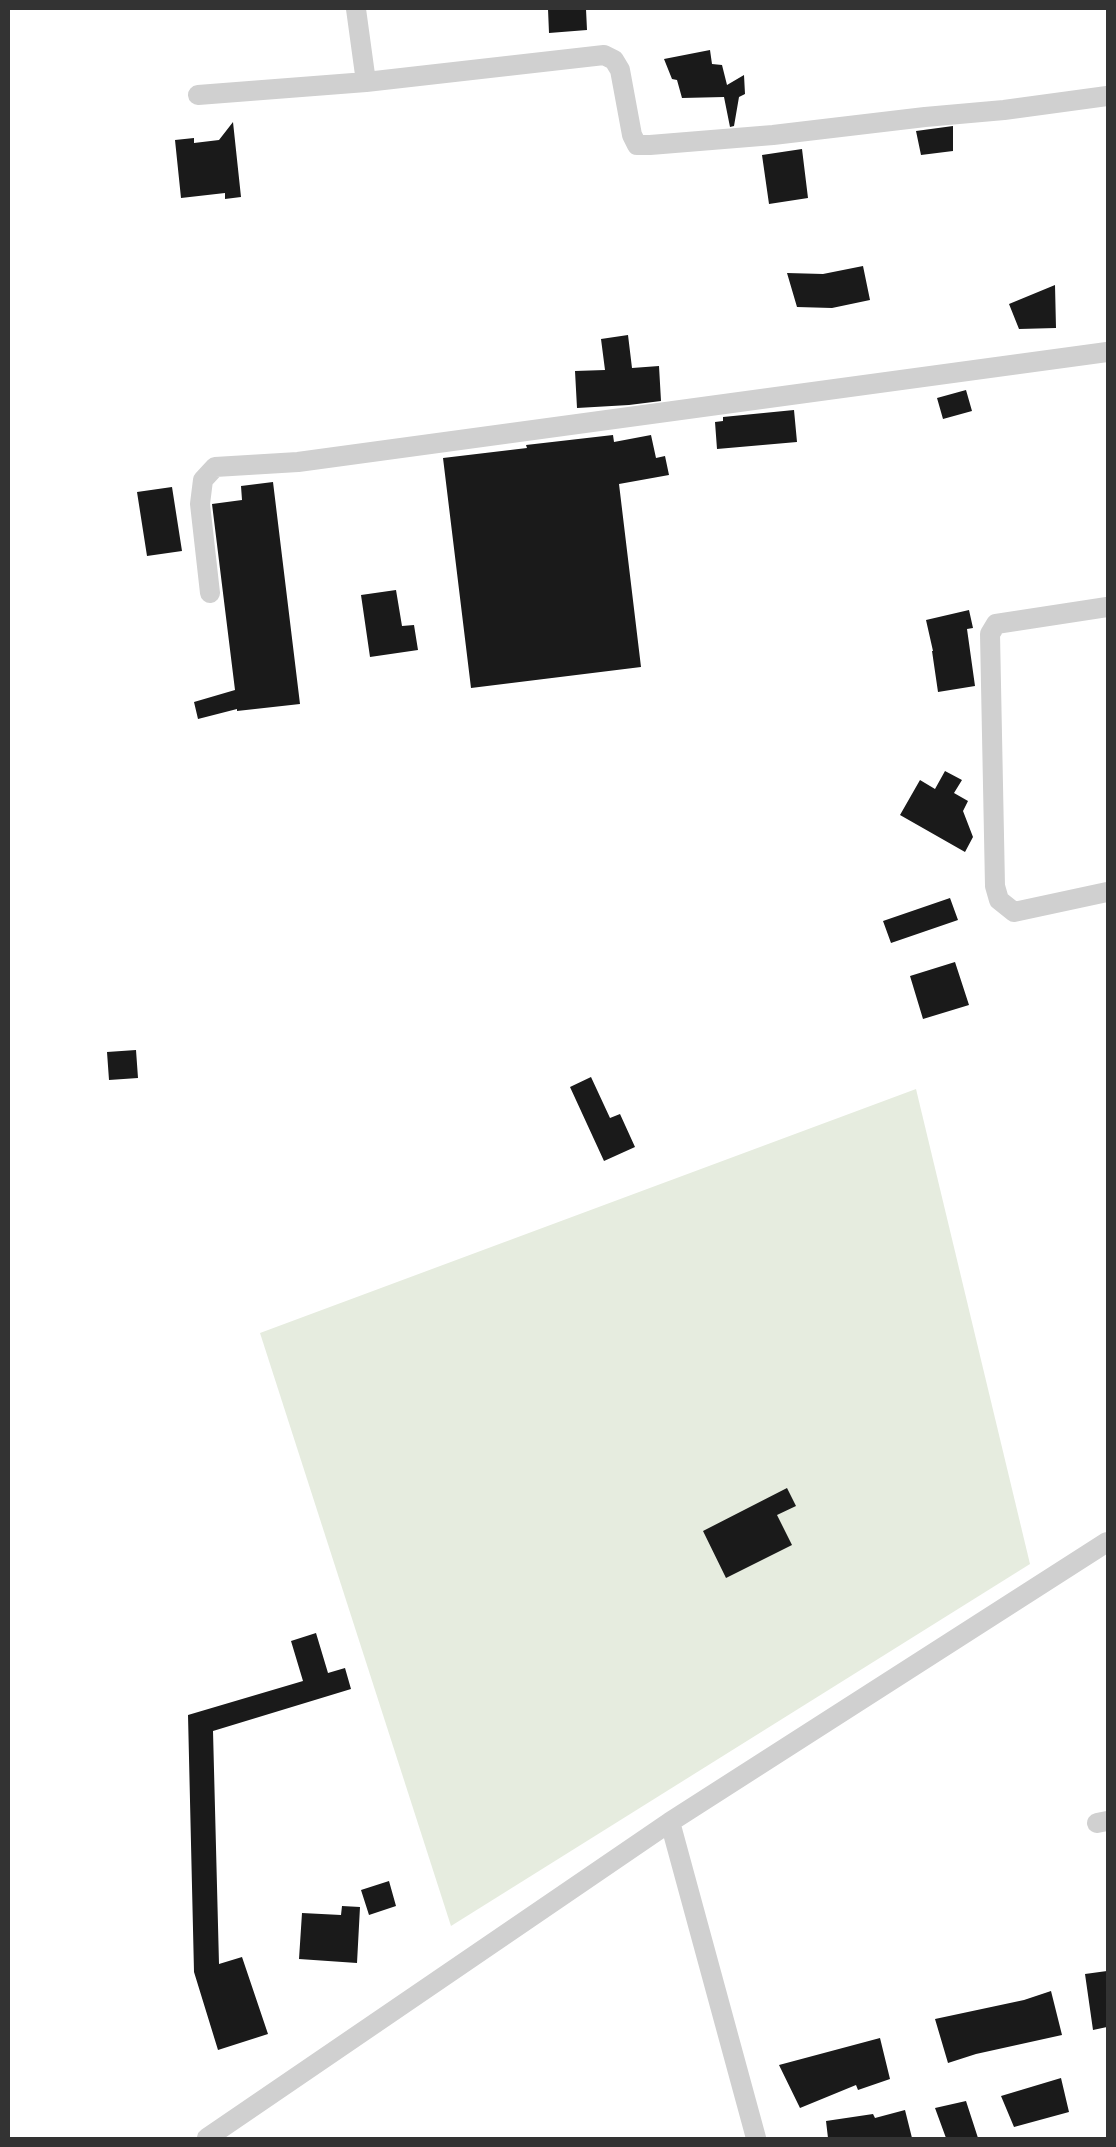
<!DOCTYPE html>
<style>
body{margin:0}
#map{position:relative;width:1116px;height:2147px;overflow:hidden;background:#fff;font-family:Poppins,sans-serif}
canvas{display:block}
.frame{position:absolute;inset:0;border:10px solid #333;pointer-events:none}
</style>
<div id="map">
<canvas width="1116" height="2147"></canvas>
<div class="frame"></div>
</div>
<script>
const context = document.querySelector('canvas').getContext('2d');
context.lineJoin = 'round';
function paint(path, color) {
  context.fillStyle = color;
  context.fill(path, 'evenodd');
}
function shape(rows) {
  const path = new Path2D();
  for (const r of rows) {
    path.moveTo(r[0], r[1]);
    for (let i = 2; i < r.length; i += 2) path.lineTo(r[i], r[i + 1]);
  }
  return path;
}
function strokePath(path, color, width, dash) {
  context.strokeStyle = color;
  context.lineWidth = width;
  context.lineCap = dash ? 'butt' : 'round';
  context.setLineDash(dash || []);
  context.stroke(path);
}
const green = shape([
 [916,1089,1030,1564,451,1926,260,1333]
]);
const building = shape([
 [548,9,586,9,587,30,549,33],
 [710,50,712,64,722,65,727,85,744,75,745,94,739,97,734,126,730,127,724,97,682,98,677,80,672,79,664,59],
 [233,122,241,197,225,199,225,193,181,198,175,140,194,138,194,143,219,140],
 [953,126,953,151,921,155,916,131],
 [802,149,808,198,769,204,762,155],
 [863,266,870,300,832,308,797,307,787,273,823,274],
 [1055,285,1056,328,1019,329,1009,304],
 [628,335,632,368,659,366,661,401,629,405,577,408,575,371,605,370,601,339],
 [966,390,972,411,943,419,937,398],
 [794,410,797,442,717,449,715,422,723,421,723,417],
 [613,435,614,442,651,435,656,458,665,456,669,475,619,484,641,667,471,688,443,458,527,448,526,445],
 [273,482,300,704,237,711,237,709,198,719,194,702,235,690,212,504,242,500,241,486],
 [172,487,182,551,147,556,137,492],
 [396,590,402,626,414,625,418,650,370,657,361,595],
 [969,610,973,628,967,629,975,686,938,692,932,651,933,651,926,620],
 [945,771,962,780,954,793,968,801,963,811,973,837,965,852,900,815,920,780,935,789],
 [950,898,958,920,891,943,883,921],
 [955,962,969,1005,923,1019,910,976],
 [136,1050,138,1078,109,1080,107,1052],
 [591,1077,610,1118,620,1114,635,1147,604,1161,570,1087],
 [787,1488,796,1506,777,1515,792,1545,726,1578,703,1531],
 [316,1633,328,1673,345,1668,351,1689,213,1731,219,1964,242,1957,268,2034,218,2050,194,1972,188,1715,303,1681,291,1641],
 [389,1881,396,1906,369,1915,361,1890],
 [342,1906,360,1907,357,1963,299,1959,302,1913,341,1915],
 [1107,1971,1107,2027,1093,2030,1085,1974],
 [1051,1991,1062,2035,976,2054,948,2063,935,2019,1024,2000],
 [880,2038,890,2079,858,2090,856,2085,800,2108,779,2065],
 [1061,2078,1069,2112,1014,2127,1001,2096],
 [966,2101,978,2138,946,2138,935,2108],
 [905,2110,912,2138,828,2138,826,2121,873,2114,875,2118]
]);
const minor = shape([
 [356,9,366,82],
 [198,95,366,82,604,55,614,60,620,70,632,135,637,145,650,145,773,135,925,117,1004,110,1107,96],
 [210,593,200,504,203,480,215,467,298,462,1107,352],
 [1107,607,996,624,990,634,995,886,999,900,1014,912,1107,892],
 [670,1822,756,2138],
 [1097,1823,1107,1821],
 [207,2138,670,1822,1107,1542]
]);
paint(green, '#e6ecdf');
paint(building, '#1a1a1a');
strokePath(minor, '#d0d0d0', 20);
</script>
